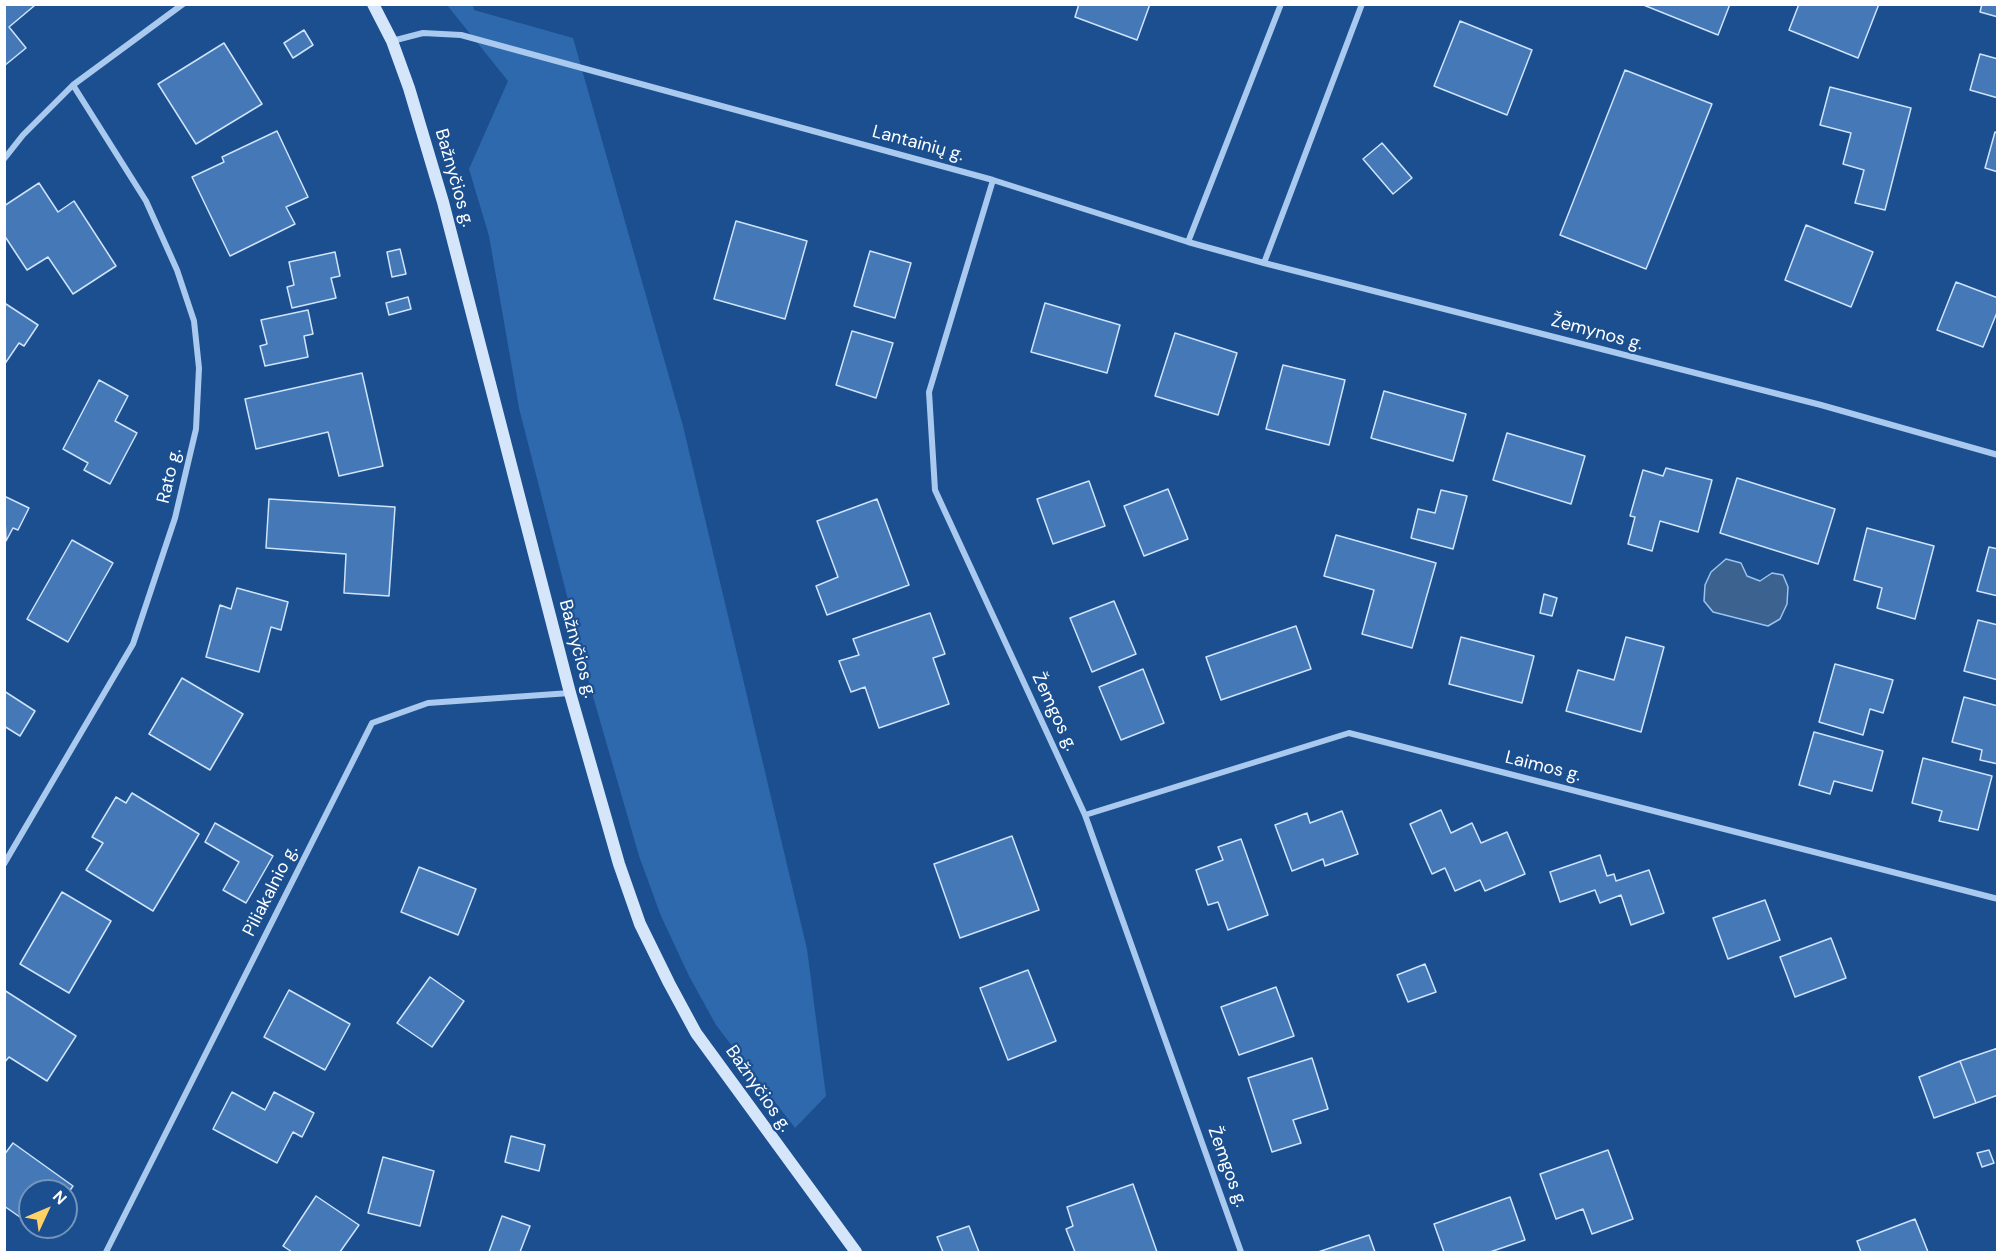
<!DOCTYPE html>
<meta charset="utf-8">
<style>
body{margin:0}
#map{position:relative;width:2002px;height:1257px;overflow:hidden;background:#1b4f8f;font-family:"DM Sans",sans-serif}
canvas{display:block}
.frame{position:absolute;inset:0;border:6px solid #fff;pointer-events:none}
.north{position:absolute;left:18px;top:1179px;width:60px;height:60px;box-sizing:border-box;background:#1b4f8f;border:2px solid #7695bc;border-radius:50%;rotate:46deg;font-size:16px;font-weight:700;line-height:24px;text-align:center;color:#fff}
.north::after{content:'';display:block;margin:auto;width:21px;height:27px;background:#ffd166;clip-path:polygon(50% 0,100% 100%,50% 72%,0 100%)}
</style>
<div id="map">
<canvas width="2002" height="1257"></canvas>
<div class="frame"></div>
<div class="north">N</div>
</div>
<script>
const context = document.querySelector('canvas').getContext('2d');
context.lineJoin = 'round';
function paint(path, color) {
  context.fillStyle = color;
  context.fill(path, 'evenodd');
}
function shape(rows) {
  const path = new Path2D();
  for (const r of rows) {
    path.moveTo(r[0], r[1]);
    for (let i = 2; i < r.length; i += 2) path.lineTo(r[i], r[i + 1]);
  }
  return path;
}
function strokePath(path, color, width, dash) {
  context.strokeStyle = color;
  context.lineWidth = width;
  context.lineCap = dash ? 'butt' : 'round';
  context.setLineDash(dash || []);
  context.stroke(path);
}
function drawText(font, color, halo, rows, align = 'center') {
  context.font = font + ' "DM Sans",sans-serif';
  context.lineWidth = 4.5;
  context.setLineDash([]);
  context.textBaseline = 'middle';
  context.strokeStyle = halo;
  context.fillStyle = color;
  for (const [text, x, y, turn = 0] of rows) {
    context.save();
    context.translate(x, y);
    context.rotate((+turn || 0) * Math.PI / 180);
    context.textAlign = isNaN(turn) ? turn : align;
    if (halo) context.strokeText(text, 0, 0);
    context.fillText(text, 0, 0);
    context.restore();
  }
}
const green = shape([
 [447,5,473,5,474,10,573,38,683,426,807,949,826,1096,795,1128,716,1025,689,976,661,916,639,856,590,686,519,408,489,236,469,169,508,81]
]);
const water = shape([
 [1726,559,1741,563,1747,576,1760,581,1772,573,1783,575,1788,587,1787,604,1780,619,1768,626,1713,612,1704,601,1705,585,1711,572,1726,559]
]);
const building = shape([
 [4,4,33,4,34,6,9,27,26,48,4,66,4,4],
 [1079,4,1150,4,1137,40,1075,17,1079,4],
 [1641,4,1730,4,1718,35,1641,4],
 [1799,4,1879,4,1858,58,1789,30,1799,4],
 [1982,4,1998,4,1998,17,1980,12,1982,4],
 [1460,21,1532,50,1507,115,1434,86,1460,21],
 [304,30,313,45,293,58,284,43,304,30],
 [224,43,262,104,196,144,158,84,224,43],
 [1980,54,1998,59,1998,98,1970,90,1980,54],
 [1625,70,1712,104,1646,269,1560,235,1625,70],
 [1830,87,1911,108,1885,210,1855,203,1864,170,1843,164,1851,133,1820,125,1830,87],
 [277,131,308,197,286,207,295,224,230,256,192,177,224,162,222,157,277,131],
 [1995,132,1998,133,1998,172,1985,168,1995,132],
 [1382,143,1412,178,1393,194,1363,159,1382,143],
 [39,183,58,212,74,201,116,266,73,294,48,257,27,270,4,235,4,206,39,183],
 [736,221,807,241,785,319,714,299,736,221],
 [1806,225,1873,252,1851,307,1785,280,1806,225],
 [400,249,406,274,392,277,387,252,400,249],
 [870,251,911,263,895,318,854,306,870,251],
 [335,252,340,276,331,278,336,298,292,308,287,287,294,285,289,262,335,252],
 [1956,282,1998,298,1998,310,1983,347,1937,330,1956,282],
 [408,297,411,309,389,315,386,303,408,297],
 [1045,303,1120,325,1107,373,1031,352,1045,303],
 [6,304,38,325,24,346,19,343,4,365,4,306,6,304],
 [308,310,313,334,304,336,308,357,265,366,260,346,267,344,261,320,308,310],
 [852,331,893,343,876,398,836,385,852,331],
 [1175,333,1237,353,1218,415,1155,396,1175,333],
 [1283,365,1345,380,1329,445,1266,429,1283,365],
 [362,373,383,466,339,476,328,432,256,449,245,399,362,373],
 [99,380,128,396,115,421,137,433,110,484,84,470,88,463,63,449,99,380],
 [1384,391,1466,414,1453,461,1371,438,1384,391],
 [1507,433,1585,456,1571,504,1493,480,1507,433],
 [1666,468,1712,480,1698,532,1660,521,1652,551,1628,544,1635,517,1630,516,1643,470,1663,476,1666,468],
 [1737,478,1835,509,1818,564,1720,533,1737,478],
 [1089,481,1105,526,1053,544,1037,499,1089,481],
 [1168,489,1188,539,1144,556,1124,506,1168,489],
 [1441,490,1467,496,1453,549,1411,538,1418,509,1435,513,1441,490],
 [4,496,29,508,18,530,13,528,6,541,4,496],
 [269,499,395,507,389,596,344,593,346,554,266,548,269,499],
 [877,499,909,585,827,615,816,586,838,577,817,521,877,499],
 [1867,528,1934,546,1915,619,1877,608,1882,588,1854,580,1867,528],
 [1336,535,1436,563,1412,648,1362,634,1374,590,1324,576,1336,535],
 [72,540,113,563,68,642,27,619,72,540],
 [1989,547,1998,549,1998,596,1977,591,1989,547],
 [237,588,288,602,281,630,271,627,259,672,206,657,220,605,231,609,237,588],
 [1544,594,1557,598,1552,616,1540,613,1544,594],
 [1114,601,1136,654,1092,672,1070,618,1114,601],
 [930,613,945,654,933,658,949,704,879,728,865,687,851,692,839,661,859,655,853,639,930,613],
 [1978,620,1998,625,1998,680,1964,671,1978,620],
 [1296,626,1311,669,1221,700,1206,657,1296,626],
 [1461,637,1534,656,1522,703,1449,684,1461,637],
 [1626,637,1664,647,1641,732,1566,711,1578,670,1614,680,1626,637],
 [1835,664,1893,680,1883,713,1870,709,1863,735,1819,722,1835,664],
 [1143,669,1164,723,1121,740,1099,687,1143,669],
 [182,678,243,714,210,770,149,734,182,678],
 [4,691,35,711,20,736,4,726,4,691],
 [1964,697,1998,706,1998,764,1980,760,1982,750,1952,742,1964,697],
 [1814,732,1883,751,1872,791,1834,781,1830,794,1799,785,1814,732],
 [1923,758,1992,776,1978,830,1939,821,1942,811,1912,803,1923,758],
 [132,793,199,834,153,911,86,870,103,843,92,837,116,797,126,803,132,793],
 [1441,810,1451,833,1472,823,1481,843,1507,832,1525,874,1485,891,1480,880,1455,891,1445,868,1432,874,1410,824,1441,810],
 [1342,811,1358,854,1325,866,1323,859,1292,871,1275,825,1307,813,1310,823,1342,811],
 [215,823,273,856,246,903,223,890,239,862,205,842,215,823],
 [1012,836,1039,910,960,938,934,864,1012,836],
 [1241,839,1268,915,1228,930,1218,902,1208,905,1196,870,1223,860,1218,847,1241,839],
 [1600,855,1607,876,1614,874,1616,881,1649,870,1664,913,1631,925,1621,895,1600,903,1595,890,1560,902,1550,872,1600,855],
 [419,867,476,889,458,935,401,912,419,867],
 [62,892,111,921,69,993,20,964,62,892],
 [1765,900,1780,940,1728,959,1713,918,1765,900],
 [1831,938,1846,978,1795,997,1780,957,1831,938],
 [1425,964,1436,992,1408,1002,1397,975,1425,964],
 [1028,970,1056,1041,1008,1060,980,988,1028,970],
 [430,977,464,1001,432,1047,397,1023,430,977],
 [1276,987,1294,1036,1239,1055,1221,1007,1276,987],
 [4,990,76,1036,47,1081,9,1057,4,1063,4,990],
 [289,990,350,1024,325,1070,264,1037,289,990],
 [1998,1048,1998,1095,1976,1103,1960,1061,1998,1048],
 [1312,1058,1328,1109,1293,1120,1301,1143,1272,1152,1248,1078,1312,1058],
 [1960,1061,1976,1103,1934,1118,1919,1077,1960,1061],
 [232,1092,265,1110,274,1092,314,1113,302,1137,293,1132,277,1163,213,1129,232,1092],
 [511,1136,545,1145,539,1171,505,1162,511,1136],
 [13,1143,73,1186,66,1196,66,1191,30,1191,30,1224,4,1206,4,1155,13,1143],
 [1608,1150,1633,1219,1592,1234,1583,1209,1556,1219,1540,1174,1608,1150],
 [1989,1150,1994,1163,1982,1167,1977,1153,1989,1150],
 [383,1157,434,1171,420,1226,368,1213,383,1157],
 [1133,1184,1157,1252,1075,1252,1066,1229,1073,1226,1067,1207,1133,1184],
 [316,1196,359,1225,340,1252,292,1252,283,1246,316,1196],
 [1510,1197,1525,1240,1490,1252,1444,1252,1434,1224,1510,1197],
 [502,1216,530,1226,520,1252,489,1252,502,1216],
 [1915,1219,1928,1252,1861,1252,1857,1241,1915,1219],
 [969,1226,979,1252,943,1252,937,1237,969,1226],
 [1369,1235,1375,1252,1318,1252,1369,1235]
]);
const street = shape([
 [392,41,423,33,461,35,993,180,1188,242,1264,263,1821,405,1998,455],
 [4,159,23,135,73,85,183,4],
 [993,180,929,392,935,490,1085,815,1241,1252],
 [1188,242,1281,4],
 [1264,263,1362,4],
 [1085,815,1349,733,1998,899],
 [4,864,133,644,175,518,196,429,199,368,194,321,177,270,146,201,73,85],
 [106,1252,372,723,428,703,570,693]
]);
const secondary = shape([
 [373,4,392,41,409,88,443,202,570,693,619,864,640,924,669,983,696,1033,856,1252]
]);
const streetNames = [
 ["Lantainių g.",918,144,15],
 ["Bažnyčios g.",454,178,74],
 ["Žemynos g.",1597,333,15],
 ["Rato g.",170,476,-77],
 ["Bažnyčios g.",577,649,75],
 ["Žemgos g.",1054,712,65],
 ["Laimos g.",1543,767,14],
 ["Piliakalnio g.",271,891,-63],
 ["Bažnyčios g.",758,1089,55],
 ["Žemgos g.",1227,1167,70]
];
paint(green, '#2e69ad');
paint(water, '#3c6290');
strokePath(water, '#9cc4f0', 1.5);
paint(building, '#4478b7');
strokePath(building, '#cfe3fa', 1.5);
strokePath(street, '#a9c9ee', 6);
strokePath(secondary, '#d6e6fa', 12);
drawText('18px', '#fff', '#1b4f8f', streetNames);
</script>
